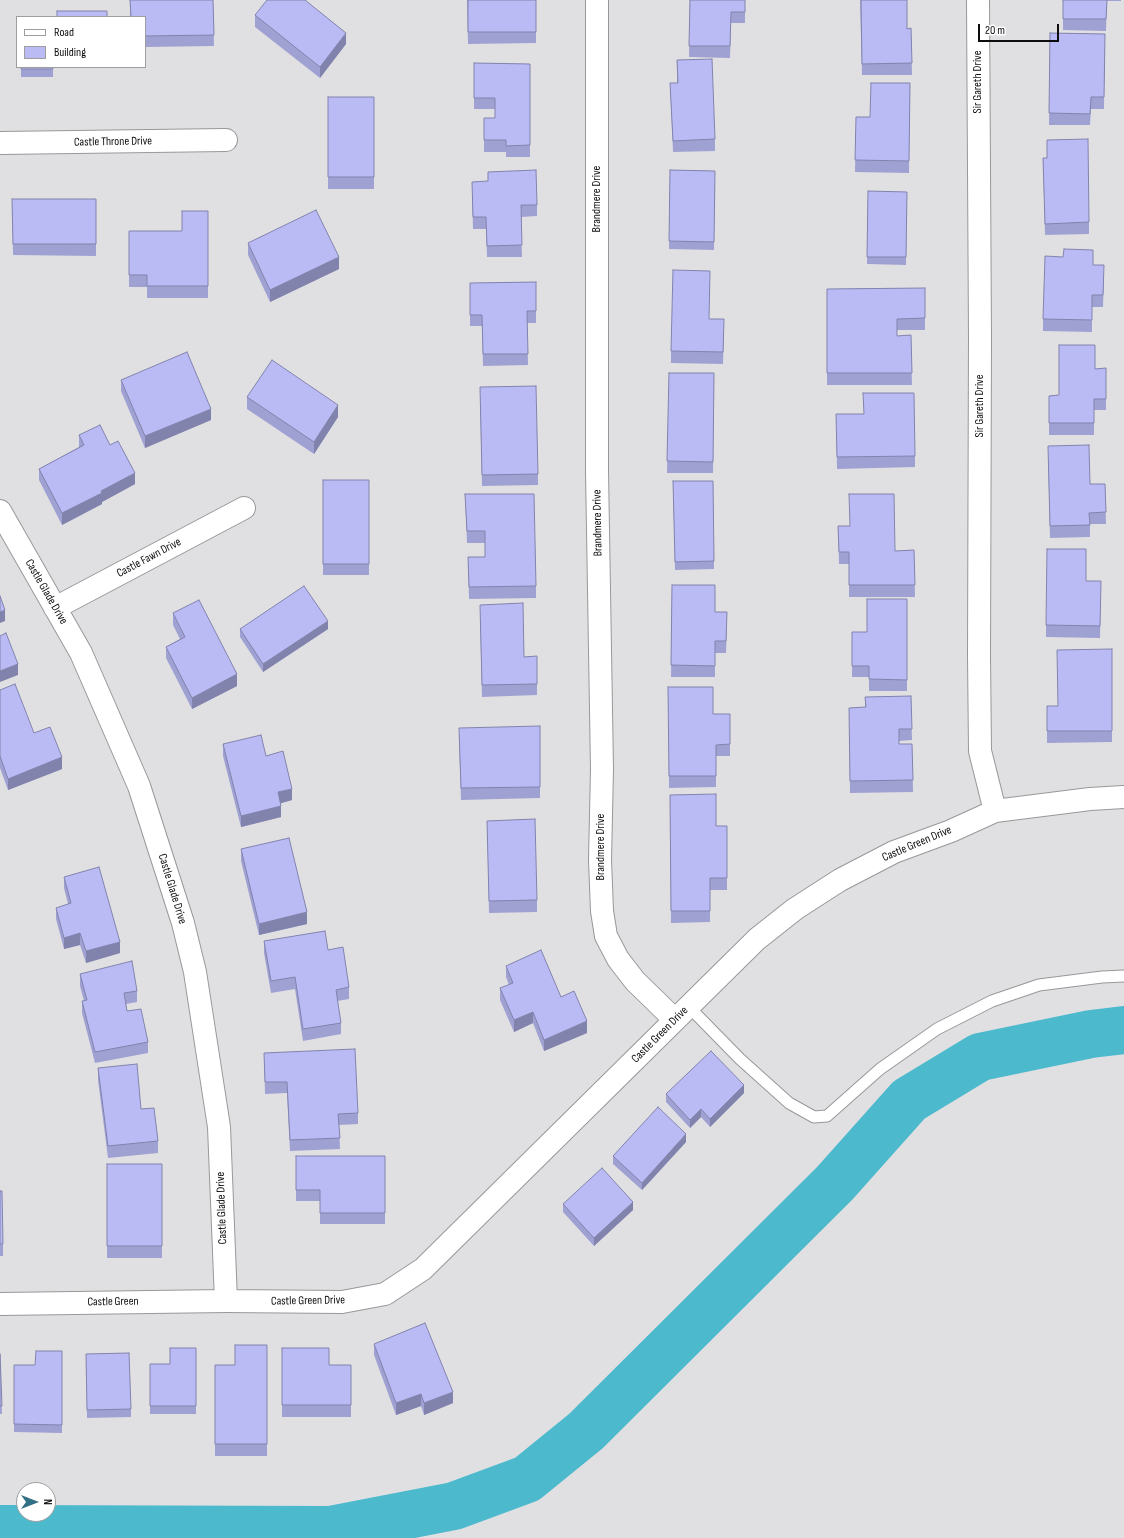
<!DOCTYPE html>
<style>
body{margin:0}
#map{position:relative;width:1124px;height:1538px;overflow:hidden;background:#e0e0e3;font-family:"Sofia Sans Condensed",sans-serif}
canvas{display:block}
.legend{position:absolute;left:16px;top:16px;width:130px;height:52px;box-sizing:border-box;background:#fff;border:1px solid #9e9e9e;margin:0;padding:5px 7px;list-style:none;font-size:12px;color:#0d0d0d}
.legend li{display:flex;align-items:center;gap:8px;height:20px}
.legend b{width:20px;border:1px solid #9e9e9e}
.north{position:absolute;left:16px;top:1482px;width:40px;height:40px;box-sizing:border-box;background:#fff;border:1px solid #9e9e9e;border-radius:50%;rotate:90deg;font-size:11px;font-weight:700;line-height:16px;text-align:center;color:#0d0d0d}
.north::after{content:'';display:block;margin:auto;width:14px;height:18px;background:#327085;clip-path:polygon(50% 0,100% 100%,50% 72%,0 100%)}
.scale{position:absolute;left:978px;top:24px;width:81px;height:18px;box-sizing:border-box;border:2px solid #0d0d0d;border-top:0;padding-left:5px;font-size:12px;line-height:14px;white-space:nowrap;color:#0d0d0d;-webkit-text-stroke:3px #fff;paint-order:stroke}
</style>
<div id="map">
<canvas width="1124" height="1538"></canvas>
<ul class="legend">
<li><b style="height:5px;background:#fff"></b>Road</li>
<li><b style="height:11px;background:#babbf5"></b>Building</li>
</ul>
<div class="north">N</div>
<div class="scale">20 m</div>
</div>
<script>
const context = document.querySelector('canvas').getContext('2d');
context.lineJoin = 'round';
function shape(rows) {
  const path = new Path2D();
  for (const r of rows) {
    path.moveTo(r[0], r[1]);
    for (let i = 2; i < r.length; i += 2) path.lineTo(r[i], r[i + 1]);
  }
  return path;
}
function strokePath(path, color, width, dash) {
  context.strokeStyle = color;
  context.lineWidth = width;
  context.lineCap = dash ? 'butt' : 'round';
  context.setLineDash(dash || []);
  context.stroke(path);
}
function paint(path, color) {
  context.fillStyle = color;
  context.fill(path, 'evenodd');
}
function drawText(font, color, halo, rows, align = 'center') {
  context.font = font + ' "Sofia Sans Condensed",sans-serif';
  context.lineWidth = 3;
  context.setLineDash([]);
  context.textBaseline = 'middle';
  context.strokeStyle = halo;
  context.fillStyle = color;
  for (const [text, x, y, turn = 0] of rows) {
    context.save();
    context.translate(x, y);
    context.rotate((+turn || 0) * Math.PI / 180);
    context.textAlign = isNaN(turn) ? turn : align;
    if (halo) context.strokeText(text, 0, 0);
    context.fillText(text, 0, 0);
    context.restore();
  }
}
const river = shape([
 [0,1529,330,1530,454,1506,527,1479,586,1431,835,1183,909,1100,980,1057,1091,1034,1124,1030]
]);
const service = shape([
 [689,1007,740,1059,789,1103,814,1117,827,1116,880,1069,937,1029,992,1001,1039,985,1102,977,1124,976]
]);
const minor = shape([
 [597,0,597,471,602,769,600,860,602,911,606,936,618,959,635,981,675,1020],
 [978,0,980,337,979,656,980,751,995,811],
 [0,143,226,140],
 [0,511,81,653,139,786,183,923,195,972,219,1127,226,1301],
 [55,608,244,508],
 [0,1304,226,1301,342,1302,385,1294,423,1269,757,939,795,909,840,880,894,852,951,831,995,811,1090,799,1124,797]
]);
const wall = shape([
 [130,0,213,0,214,46,145,47,145,17,130,17],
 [467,0,536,0,536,43,468,44],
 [690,0,745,0,745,23,731,23,730,58,689,57],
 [860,0,907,29,911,28,912,75,862,75],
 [1063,0,1121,0,1121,1,1107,1,1106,31,1063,30],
 [255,15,346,44,320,78,255,27],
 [1050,33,1105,34,1104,109,1091,109,1090,125,1049,125],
 [677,60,715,139,715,151,673,152,670,83,677,83],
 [474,63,530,64,530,157,506,157,506,152,484,152,484,118,495,118,495,109,474,109],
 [21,67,53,67,53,77,21,77],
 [910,83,909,173,855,172,856,117,870,117],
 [328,97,374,97,374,189,328,189],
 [1043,158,1089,222,1089,234,1045,235],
 [670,170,715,171,714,250,669,249],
 [488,172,537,205,537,216,521,217,522,257,487,257,486,229,473,229,472,193,488,181],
 [868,191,907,192,906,265,867,264],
 [12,199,96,199,96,256,13,255],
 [208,211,208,298,147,298,147,287,129,287,129,231,182,231],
 [248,243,339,269,270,302,248,255],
 [1093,265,1104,277,1103,307,1092,307,1092,332,1043,331,1043,319],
 [536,282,536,323,527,323,528,365,483,366,482,326,470,326,470,283],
 [925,288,925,330,897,330,897,336,911,335,912,385,827,385,827,289],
 [709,319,724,331,723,364,671,363,671,351],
 [1106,368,1106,410,1094,410,1094,435,1049,435,1049,396,1059,395,1095,369],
 [669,373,714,373,713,473,667,473],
 [121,380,211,420,145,448,121,391],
 [247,397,338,417,314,454,247,409],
 [480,398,538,474,538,485,482,486],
 [836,414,915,456,915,467,837,469],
 [79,435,110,445,135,484,102,502,102,504,62,525,39,480,39,469,79,447],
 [1048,457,1090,484,1105,484,1106,524,1090,524,1090,537,1050,538],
 [323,480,369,480,369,575,323,575],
 [673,481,713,481,714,569,675,570],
 [465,494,536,586,536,598,469,599,468,557,485,557,485,543,467,543],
 [838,526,895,551,914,550,915,597,849,597,849,564,839,564],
 [1086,581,1101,581,1100,638,1046,637,1046,625],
 [672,585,715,612,727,624,726,653,715,653,715,677,671,677],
 [907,599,907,691,869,691,869,677,852,677,852,632,867,632],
 [173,613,237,686,192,709,166,658,166,647,180,639,173,625],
 [480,616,524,657,537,684,537,695,482,697],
 [240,629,328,629,263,672,240,637],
 [1112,649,1112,742,1047,743,1047,706,1058,706],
 [668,687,713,714,730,714,730,756,716,756,716,787,669,788],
 [0,690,62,769,8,790,0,768],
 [911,696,912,740,899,741,899,744,912,744,913,792,850,793,849,708,865,707,865,697],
 [459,739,540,787,540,798,461,800],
 [223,744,266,756,292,800,281,803,281,817,241,827,223,756],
 [670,795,716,826,727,826,727,890,710,890,710,922,671,923],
 [487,821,537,900,537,912,489,913],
 [241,849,307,924,259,935,241,861],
 [64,877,120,953,86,963,80,945,64,949,56,919,56,908,68,904,64,888],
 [264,941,328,950,349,987,349,999,337,1001,341,1023,341,1034,303,1041,295,989,271,993,264,953],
 [506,966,561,997,587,1033,544,1051,533,1023,514,1032,500,1000,500,988,509,985,506,977],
 [80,974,137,991,137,1002,126,1004,127,1011,148,1042,148,1053,95,1063,82,1013,82,1001,84,1001,80,986],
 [264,1053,358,1113,358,1124,339,1125,340,1149,290,1151,287,1093,265,1094],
 [98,1068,141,1109,158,1141,158,1153,108,1158,98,1080],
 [744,1093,710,1127,701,1117,690,1128,666,1102,666,1094],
 [686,1142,642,1190,613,1164,613,1156],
 [296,1156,385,1156,385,1224,320,1224,320,1201,296,1201],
 [107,1164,162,1164,162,1258,107,1258],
 [0,1191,3,1244,3,1256,0,1256],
 [563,1204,633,1210,594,1246,563,1212],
 [374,1344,453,1403,424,1415,421,1406,396,1415,374,1355],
 [267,1345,267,1456,215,1456,215,1365,235,1365],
 [196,1348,196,1414,150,1414,150,1364,170,1364],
 [282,1348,329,1365,351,1365,351,1417,282,1417],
 [62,1351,62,1433,14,1432,14,1365,35,1365],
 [0,1354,2,1414,0,1414],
 [86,1354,131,1409,131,1417,87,1418]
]);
const shadedWall = shape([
 [346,33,346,44,320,78,320,67],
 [339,257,339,269,270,302,270,290],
 [338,405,338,417,314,454,314,442],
 [211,409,211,420,145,448,145,436],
 [135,473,135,484,102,502,102,504,62,525,62,513,101,491],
 [5,610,5,621,0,623,0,612],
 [328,621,328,629,263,672,263,664],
 [18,664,18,675,0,682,0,671],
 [237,674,237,686,192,709,192,698],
 [62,757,62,769,8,790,8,779],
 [292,789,292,800,278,804,278,792],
 [281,806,281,817,241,827,241,816],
 [307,912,307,924,259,935,259,924],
 [80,933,80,945,64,949,64,938],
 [120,942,120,953,86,963,86,951],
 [533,1012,533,1023,514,1032,514,1020],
 [587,1021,587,1033,544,1051,544,1040],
 [744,1085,744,1093,710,1127,710,1119],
 [701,1109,701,1117,690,1128,690,1120],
 [686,1134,686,1142,642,1190,642,1183],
 [633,1202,633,1210,594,1246,594,1238],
 [453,1392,453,1403,424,1415,424,1403],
 [421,1394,421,1406,396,1415,396,1403]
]);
const building = shape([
 [130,0,213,0,214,35,145,36,145,17,131,17,130,0],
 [267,0,305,0,346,33,320,67,255,15,267,0],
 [468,0,536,0,536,32,468,32,468,0],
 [690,0,745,0,745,12,731,12,730,46,689,46,690,0],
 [861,0,907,0,907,29,911,28,912,63,862,64,861,0],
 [1063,0,1107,0,1106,19,1063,19,1063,0],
 [57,11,107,11,107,17,57,17,57,11],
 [1050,33,1105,34,1104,97,1091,97,1090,114,1049,113,1050,33],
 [712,59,715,139,673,141,670,83,678,83,677,60,712,59],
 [474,63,530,64,530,145,506,146,506,140,484,140,484,118,495,118,495,98,474,98,474,63],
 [21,67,53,67,53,69,21,69,21,67],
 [871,83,910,83,909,161,855,160,856,117,870,117,871,83],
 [328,97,374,97,374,177,328,177,328,97],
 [1088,139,1089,222,1045,224,1043,158,1047,158,1047,140,1088,139],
 [536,170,537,205,521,205,522,245,487,246,486,217,473,217,472,182,488,181,488,172,536,170],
 [670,170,715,171,714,242,669,241,670,170],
 [868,191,907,192,906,257,867,257,868,191],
 [12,199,96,199,96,244,13,244,12,199],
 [316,210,339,257,270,290,248,243,316,210],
 [182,211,208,211,208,286,147,286,147,275,129,275,129,231,182,231,182,211],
 [1064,249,1093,250,1093,265,1104,265,1103,295,1092,295,1092,320,1043,319,1045,256,1063,257,1064,249],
 [673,270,710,271,709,319,724,319,723,352,671,351,673,270],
 [536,282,536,311,527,311,528,354,483,354,482,315,470,315,470,283,536,282],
 [925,288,925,318,897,319,897,336,911,335,912,373,827,373,827,289,925,288],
 [1059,345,1095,345,1095,369,1106,368,1106,399,1094,399,1094,423,1049,423,1049,396,1059,395,1059,345],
 [187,352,211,409,145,436,121,380,187,352],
 [272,360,338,405,314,442,247,397,272,360],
 [669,373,714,373,713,462,667,461,669,373],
 [536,386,538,474,482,475,480,387,536,386],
 [863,393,914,393,915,456,837,457,836,414,864,414,863,393],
 [100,425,110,445,118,441,135,473,101,491,102,493,62,513,39,469,84,445,79,435,100,425],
 [1089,445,1090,484,1105,484,1106,512,1089,513,1090,525,1050,526,1048,446,1089,445],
 [323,480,369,480,369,564,323,564,323,480],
 [673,481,713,481,714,561,675,562,673,481],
 [465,494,534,494,536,586,469,587,468,557,485,557,485,531,467,531,465,494],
 [849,494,894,494,895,551,914,550,915,585,849,585,849,552,839,552,838,526,850,526,849,494],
 [1047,549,1086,549,1086,581,1101,581,1100,626,1046,625,1047,549],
 [672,585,715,585,715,612,727,612,726,641,715,641,715,666,671,665,672,585],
 [304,586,328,621,263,664,240,629,304,586],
 [0,596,5,610,0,612,0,596],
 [867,599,907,599,907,680,869,679,869,666,852,666,852,632,867,632,867,599],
 [199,600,237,674,192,698,166,647,185,637,173,613,199,600],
 [523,603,524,657,537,656,537,684,482,685,480,605,523,603],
 [6,633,18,664,0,671,0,636,6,633],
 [1112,649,1112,731,1047,731,1047,706,1058,706,1057,650,1112,649],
 [15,684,34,733,50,727,62,757,8,779,0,756,0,690,15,684],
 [668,687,713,687,713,714,730,714,730,744,716,745,716,776,669,776,668,687],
 [911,696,912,729,899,729,899,744,912,744,913,780,850,781,849,708,866,707,865,697,911,696],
 [540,726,540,787,461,788,459,728,540,726],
 [261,735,266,756,283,751,292,789,278,792,281,806,241,816,223,744,261,735],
 [716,794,716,826,727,826,727,878,710,878,710,911,671,911,670,795,716,794],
 [535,819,537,900,489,901,487,821,535,819],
 [289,838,307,912,259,924,241,849,289,838],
 [99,867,120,942,86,951,80,933,64,938,56,908,71,903,64,877,99,867],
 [325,931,328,950,343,947,349,987,336,990,341,1023,303,1029,295,977,271,981,264,941,325,931],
 [541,950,561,997,574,991,587,1021,544,1040,533,1012,514,1020,500,988,513,983,506,966,541,950],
 [132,961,137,991,124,993,127,1011,141,1009,148,1042,95,1052,82,1001,87,1000,80,974,132,961],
 [355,1049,358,1113,338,1114,340,1138,290,1140,287,1082,265,1082,264,1053,355,1049],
 [711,1051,744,1085,710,1119,701,1109,690,1120,666,1094,711,1051],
 [137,1064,141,1109,154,1108,158,1141,108,1146,98,1068,137,1064],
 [658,1107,686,1134,642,1183,613,1156,658,1107],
 [296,1156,385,1156,385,1213,320,1213,320,1190,296,1190,296,1156],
 [107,1164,162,1164,162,1246,107,1246,107,1164],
 [602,1168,633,1202,594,1238,563,1204,602,1168],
 [0,1191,2,1191,3,1244,0,1244,0,1191],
 [425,1323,453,1392,424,1403,421,1394,396,1403,374,1344,425,1323],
 [235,1345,267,1345,267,1444,215,1444,215,1365,235,1365,235,1345],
 [170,1348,196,1348,196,1406,150,1406,150,1364,170,1364,170,1348],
 [282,1348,329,1348,329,1365,351,1365,351,1405,282,1405,282,1348],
 [36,1351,62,1351,62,1425,14,1424,14,1365,35,1365,36,1351],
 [129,1353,131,1409,87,1410,86,1354,129,1353],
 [0,1354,2,1406,0,1406,0,1354]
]);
const streetNames = [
 ["Sir Gareth Drive",978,82,-90],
 ["Castle Throne Drive",113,142,-1],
 ["Brandmere Drive",597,199,-90],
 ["Sir Gareth Drive",980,406,-90],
 ["Brandmere Drive",598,523,-91],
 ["Castle Fawn Drive",149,558,-28],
 ["Castle Glade Drive",46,592,60],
 ["Castle Green Drive",917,844,-23],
 ["Brandmere Drive",601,847,-90],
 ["Castle Glade Drive",172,889,73],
 ["Castle Green Drive",660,1035,-45],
 ["Castle Glade Drive",222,1208,-92],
 ["Castle Green Drive",308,1301,-1],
 ["Castle Green",113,1302,-1]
];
strokePath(river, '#4cb9cc', 48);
strokePath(service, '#98989a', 13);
strokePath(minor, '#98989a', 24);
strokePath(service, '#fff', 11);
strokePath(minor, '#fff', 22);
paint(wall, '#a0a1d3');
paint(shadedWall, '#8283ac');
paint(building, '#babbf5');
strokePath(building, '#8283ac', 1);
drawText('12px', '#0d0d0d', '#fff', streetNames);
</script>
